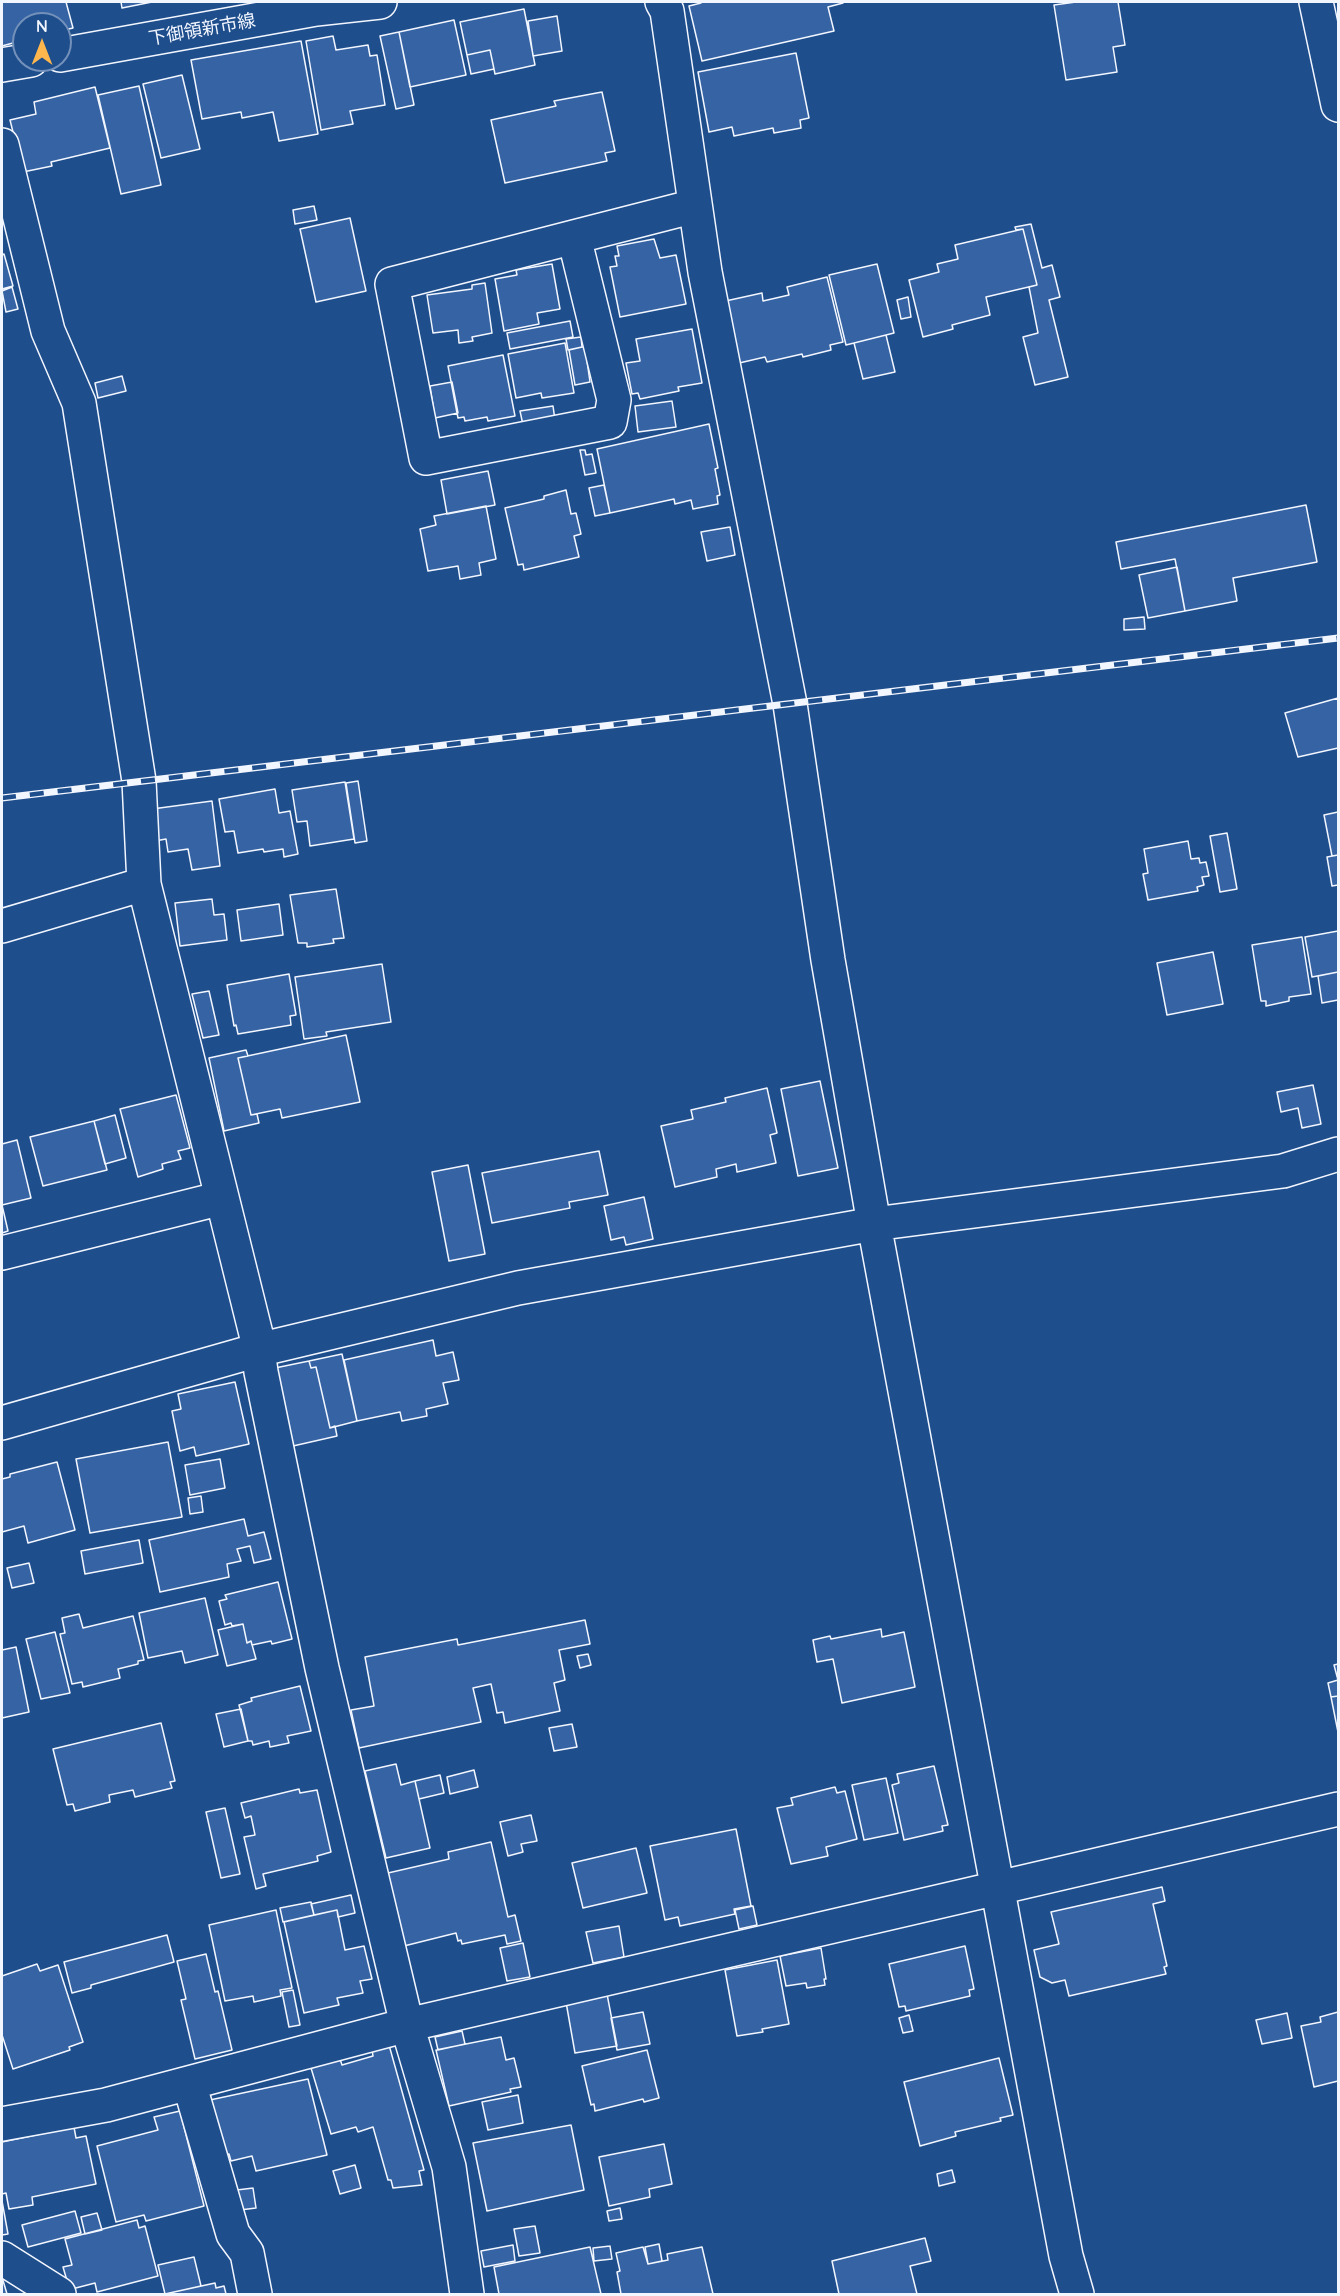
<!DOCTYPE html>
<meta charset="utf-8">
<style>
body{margin:0}
#map{position:relative;width:1340px;height:2296px;overflow:hidden;background:#1f4e8c;font-family:Quicksand,sans-serif}
canvas{display:block}
.frame{position:absolute;inset:0;border:3px solid #f2f6ff;pointer-events:none}
.north{position:absolute;left:12px;top:12px;width:60px;height:60px;box-sizing:border-box;background:#1f4e8c;border:2px solid #7391ba;border-radius:50%;rotate:0deg;font-size:16px;font-weight:700;line-height:24px;text-align:center;color:#f2f6ff}
.north::after{content:'';display:block;margin:auto;width:21px;height:27px;background:#ffb74d;clip-path:polygon(50% 0,100% 100%,50% 72%,0 100%)}
</style>
<div id="map">
<canvas width="1340" height="2296"></canvas>
<div class="frame"></div>
<div class="north">N</div>
</div>
<script>
const context = document.querySelector('canvas').getContext('2d');
context.lineJoin = 'round';
function paint(path, color) {
  context.fillStyle = color;
  context.fill(path, 'evenodd');
}
function shape(rows) {
  const path = new Path2D();
  for (const r of rows) {
    path.moveTo(r[0], r[1]);
    for (let i = 2; i < r.length; i += 2) path.lineTo(r[i], r[i + 1]);
  }
  return path;
}
function strokePath(path, color, width, dash) {
  context.strokeStyle = color;
  context.lineWidth = width;
  context.lineCap = dash ? 'butt' : 'round';
  context.setLineDash(dash || []);
  context.stroke(path);
}
function drawText(font, color, halo, rows, align = 'center') {
  context.font = font + ' Quicksand,"Noto Sans JP",sans-serif';
  context.lineWidth = 4.5;
  context.setLineDash([]);
  context.textBaseline = 'middle';
  context.strokeStyle = halo;
  context.fillStyle = color;
  for (const [text, x, y, turn = 0] of rows) {
    context.save();
    context.translate(x, y);
    context.rotate((+turn || 0) * Math.PI / 180);
    context.textAlign = isNaN(turn) ? turn : align;
    if (halo) context.strokeText(text, 0, 0);
    context.fillText(text, 0, 0);
    context.restore();
  }
}
const building = shape([
 [2,2,66,2,73,28,60,31,60,24,24,24,24,40,2,46,2,2],
 [121,2,152,2,122,8,121,2],
 [700,2,842,2,843,3,828,7,834,31,702,61,689,6,701,3,700,2],
 [1076,2,1118,2,1125,45,1113,47,1117,72,1066,80,1054,5,1076,2],
 [524,9,535,65,495,74,490,50,467,55,460,22,524,9],
 [557,16,562,51,533,56,528,21,557,16],
 [454,20,466,75,410,87,399,32,454,20],
 [399,32,414,105,396,109,380,36,399,32],
 [333,36,336,50,368,45,370,56,377,55,385,105,350,111,353,124,321,130,306,41,333,36],
 [301,41,318,134,279,141,273,112,242,118,241,112,202,119,191,60,301,41],
 [490,50,494,69,471,74,467,55,490,50],
 [796,53,809,118,800,120,801,128,774,133,773,128,734,136,732,127,709,132,698,72,796,53],
 [182,75,200,149,161,158,143,84,182,75],
 [139,86,161,185,121,194,98,95,139,86],
 [95,87,110,148,51,162,52,166,23,172,10,120,36,114,34,102,95,87],
 [602,92,615,151,605,153,607,161,505,183,491,120,556,106,554,101,602,92],
 [314,206,317,220,295,224,293,210,314,206],
 [350,218,366,291,316,302,300,229,350,218],
 [1031,224,1042,268,1052,265,1060,297,1049,300,1068,377,1035,385,1023,337,1038,333,1029,287,1037,285,1023,229,1016,230,1015,227,1031,224],
 [1023,229,1037,285,986,297,990,315,952,325,953,329,923,337,909,280,939,272,937,264,958,259,955,245,1023,229],
 [654,239,660,258,676,255,686,304,620,317,610,267,617,266,615,256,619,256,617,246,654,239],
 [4,254,13,286,2,289,2,255,4,254],
 [552,264,560,309,537,313,539,324,504,331,495,279,517,275,516,270,552,264],
 [877,264,894,333,846,345,829,275,877,264],
 [827,277,843,342,830,345,831,350,803,357,802,354,767,362,765,357,735,364,721,302,762,293,763,301,789,295,787,287,827,277],
 [485,283,492,333,472,337,473,341,459,343,458,330,433,333,427,295,472,289,472,285,485,283],
 [12,287,18,309,6,312,2,291,12,287],
 [908,297,911,317,901,319,897,300,908,297],
 [570,321,573,337,510,349,507,333,570,321],
 [692,329,702,383,678,387,679,391,640,399,638,393,632,394,626,363,640,361,636,339,692,329],
 [886,335,895,372,863,379,854,343,886,335],
 [581,337,582,347,568,350,566,339,581,337],
 [565,343,574,393,542,398,541,393,516,398,508,354,565,343],
 [582,347,585,347,590,382,575,385,569,350,582,347],
 [503,355,515,416,488,421,487,417,465,421,464,417,458,418,448,366,503,355],
 [122,376,126,391,98,398,95,383,122,376],
 [452,382,458,413,435,418,430,386,452,382],
 [672,401,676,427,638,432,635,406,672,401],
 [553,406,555,420,523,425,520,411,553,406],
 [709,424,718,468,715,469,720,495,717,496,718,504,693,509,691,500,675,504,674,499,610,513,597,449,709,424],
 [580,450,585,450,586,455,592,454,596,473,585,475,580,450],
 [488,471,495,505,447,514,441,480,488,471],
 [604,485,610,513,595,516,589,488,604,485],
 [566,490,571,514,576,513,581,534,574,536,579,557,524,570,523,564,518,565,505,508,544,499,544,496,566,490],
 [1306,505,1317,562,1233,578,1237,601,1185,611,1175,559,1121,569,1116,542,1306,505],
 [486,506,496,559,479,563,481,575,460,579,458,566,428,571,420,529,436,525,434,516,486,506],
 [730,527,735,555,707,561,701,532,730,527],
 [1177,567,1185,611,1148,618,1139,575,1177,567],
 [1144,617,1145,629,1124,630,1124,619,1144,617],
 [1338,698,1338,748,1298,757,1285,713,1338,698],
 [358,781,367,841,355,843,346,783,358,781],
 [345,782,354,839,310,846,307,821,297,822,292,790,345,782],
 [275,789,279,813,290,811,298,854,284,857,283,849,264,852,263,849,238,853,234,831,225,832,219,799,275,789],
 [212,801,220,866,192,870,188,849,168,852,166,839,155,841,152,809,212,801],
 [1338,812,1338,855,1332,856,1324,815,1338,812],
 [1227,833,1237,889,1220,892,1210,836,1227,833],
 [1188,841,1191,859,1199,858,1200,863,1206,862,1209,876,1202,877,1204,885,1197,887,1198,891,1148,900,1143,874,1148,873,1144,849,1188,841],
 [1338,855,1338,885,1332,886,1327,857,1338,855],
 [336,889,344,938,333,939,334,943,307,947,307,943,298,943,290,895,336,889],
 [212,899,214,915,224,914,227,940,180,946,175,903,212,899],
 [279,904,283,935,241,941,237,910,279,904],
 [1338,931,1338,972,1312,977,1305,937,1338,931],
 [1302,937,1311,994,1289,997,1289,1001,1266,1006,1266,1001,1261,1001,1252,945,1302,937],
 [1213,952,1223,1004,1167,1015,1157,963,1213,952],
 [382,964,391,1022,326,1032,327,1036,304,1039,295,977,382,964],
 [1338,972,1338,1000,1322,1003,1318,976,1338,972],
 [289,974,296,1015,290,1016,291,1025,238,1034,236,1025,234,1026,227,985,289,974],
 [209,991,219,1035,203,1038,192,994,209,991],
 [346,1035,360,1102,282,1118,280,1109,251,1115,238,1058,346,1035],
 [246,1050,248,1056,238,1058,251,1115,257,1114,259,1123,224,1131,209,1058,246,1050],
 [820,1081,838,1168,798,1176,781,1089,820,1081],
 [1313,1085,1321,1124,1302,1128,1298,1108,1281,1112,1277,1092,1313,1085],
 [767,1088,777,1133,770,1135,776,1163,737,1172,736,1164,716,1169,717,1177,675,1187,661,1126,693,1119,691,1110,726,1102,725,1098,767,1088],
 [176,1095,190,1148,178,1151,181,1159,162,1164,163,1169,138,1177,120,1109,176,1095],
 [115,1115,126,1158,105,1164,94,1121,115,1115],
 [94,1121,107,1170,43,1186,30,1137,94,1121],
 [17,1140,31,1198,2,1205,2,1144,17,1140],
 [599,1151,608,1195,569,1202,570,1208,492,1223,482,1173,599,1151],
 [468,1165,485,1254,449,1261,432,1172,468,1165],
 [644,1197,653,1239,626,1245,624,1237,611,1240,604,1206,644,1197],
 [2,1205,8,1231,2,1233,2,1205],
 [433,1340,436,1356,453,1352,459,1380,443,1383,448,1404,426,1409,427,1416,402,1421,400,1412,357,1421,344,1360,433,1340],
 [342,1354,357,1421,330,1428,316,1367,311,1368,309,1361,342,1354],
 [309,1361,311,1368,316,1367,330,1428,335,1426,337,1436,293,1446,275,1368,309,1361],
 [235,1382,249,1444,196,1456,194,1447,180,1451,172,1411,181,1409,178,1394,235,1382],
 [168,1442,182,1517,90,1533,76,1459,168,1442],
 [220,1459,225,1488,190,1495,185,1465,220,1459],
 [57,1462,75,1530,28,1543,24,1526,2,1532,2,1479,10,1477,10,1474,57,1462],
 [201,1496,203,1512,190,1514,188,1498,201,1496],
 [244,1519,248,1536,264,1532,271,1559,254,1563,250,1546,237,1549,241,1561,227,1564,229,1577,160,1592,149,1540,244,1519],
 [139,1540,143,1563,85,1574,81,1551,139,1540],
 [29,1563,34,1583,12,1588,7,1568,29,1563],
 [278,1582,292,1639,272,1644,271,1641,252,1645,251,1641,247,1643,243,1624,232,1626,231,1623,225,1625,219,1601,227,1599,225,1595,278,1582],
 [205,1598,218,1655,185,1663,182,1651,148,1658,139,1613,205,1598],
 [79,1614,83,1628,133,1616,144,1660,138,1661,138,1664,118,1669,120,1678,83,1687,82,1682,72,1684,60,1634,65,1633,62,1618,79,1614],
 [585,1620,590,1644,559,1650,565,1680,554,1683,560,1711,505,1723,503,1712,497,1713,491,1684,473,1688,481,1722,359,1748,351,1710,374,1706,365,1657,457,1639,458,1645,585,1620],
 [243,1624,247,1643,251,1641,256,1659,227,1666,218,1630,243,1624],
 [881,1629,882,1637,904,1632,915,1687,842,1703,833,1659,817,1662,813,1640,830,1636,831,1639,881,1629],
 [55,1632,70,1693,41,1699,26,1639,55,1632],
 [16,1647,29,1712,2,1718,2,1650,16,1647],
 [588,1654,591,1665,580,1668,577,1656,588,1654],
 [1338,1664,1338,1696,1331,1697,1328,1683,1338,1680,1334,1665,1338,1664],
 [300,1686,311,1731,287,1736,289,1743,270,1747,269,1741,253,1745,252,1741,248,1741,239,1705,252,1701,251,1698,300,1686],
 [1338,1696,1338,1732,1331,1697,1338,1696],
 [241,1709,248,1741,224,1747,216,1714,241,1709],
 [161,1723,175,1781,170,1782,172,1788,135,1797,133,1790,109,1795,110,1802,75,1811,73,1804,67,1805,53,1749,161,1723],
 [572,1724,577,1747,554,1751,549,1728,572,1724],
 [396,1764,401,1785,415,1781,430,1848,386,1858,365,1771,396,1764],
 [934,1766,948,1825,942,1826,943,1831,904,1840,892,1785,899,1783,897,1774,934,1766],
 [474,1770,478,1787,450,1794,447,1777,474,1770],
 [440,1775,444,1793,419,1799,415,1781,440,1775],
 [886,1778,898,1833,864,1840,852,1785,886,1778],
 [835,1787,837,1793,845,1791,857,1839,826,1847,828,1856,791,1864,777,1808,793,1805,791,1798,835,1787],
 [299,1789,300,1793,317,1790,331,1852,317,1856,318,1861,263,1874,266,1886,256,1889,244,1837,255,1835,251,1816,245,1818,241,1803,299,1789],
 [225,1808,240,1874,221,1878,206,1812,225,1808],
 [531,1815,537,1841,521,1844,523,1852,508,1856,500,1822,531,1815],
 [736,1829,751,1906,734,1909,735,1914,680,1926,678,1917,665,1920,650,1846,736,1829],
 [491,1842,508,1917,515,1915,521,1941,507,1944,505,1935,462,1944,461,1940,458,1941,456,1933,404,1946,388,1873,449,1859,448,1852,491,1842],
 [636,1848,647,1893,583,1908,572,1863,636,1848],
 [1162,1887,1165,1901,1153,1904,1167,1966,1164,1967,1166,1974,1069,1996,1065,1980,1052,1983,1040,1977,1034,1950,1059,1944,1051,1912,1162,1887],
 [351,1895,355,1913,338,1917,337,1910,314,1915,311,1904,351,1895],
 [311,1902,314,1915,283,1922,280,1908,311,1902],
 [753,1906,757,1925,739,1929,735,1910,753,1906],
 [276,1910,292,1988,280,1990,281,1996,254,2002,253,1996,225,2001,209,1925,276,1910],
 [337,1910,345,1950,364,1946,372,1979,360,1981,363,1993,337,1998,339,2005,304,2013,284,1922,337,1910],
 [619,1926,624,1957,593,1963,586,1932,619,1926],
 [167,1935,174,1962,91,1985,91,1988,72,1993,64,1962,167,1935],
 [523,1943,530,1977,507,1981,500,1948,523,1943],
 [965,1946,974,1989,969,1990,970,1996,906,2011,905,2006,899,2007,889,1964,965,1946],
 [821,1948,826,1979,824,1979,825,1985,807,1988,806,1983,786,1986,780,1956,821,1948],
 [206,1954,215,1992,218,1991,232,2050,195,2059,181,2000,186,1999,177,1961,206,1954],
 [777,1960,789,2024,762,2029,763,2032,737,2036,725,1970,777,1960],
 [37,1964,40,1971,58,1965,83,2042,69,2047,70,2050,13,2069,2,2035,2,1976,37,1964],
 [293,1990,300,2025,289,2027,282,1992,293,1990],
 [607,1994,617,2046,575,2053,566,2002,607,1994],
 [643,2012,650,2044,617,2050,611,2018,643,2012],
 [1338,2012,1338,2081,1314,2087,1301,2026,1321,2022,1320,2017,1338,2012],
 [1287,2013,1292,2038,1262,2044,1256,2020,1287,2013],
 [909,2015,913,2031,903,2033,899,2018,909,2015],
 [462,2031,465,2044,438,2050,435,2037,462,2031],
 [501,2037,506,2060,514,2058,521,2087,510,2089,511,2092,449,2106,436,2050,501,2037],
 [389,2045,424,2170,419,2171,422,2185,393,2188,391,2180,388,2180,373,2127,358,2132,356,2127,331,2134,311,2068,340,2059,342,2065,373,2056,372,2050,389,2045],
 [647,2050,659,2098,644,2102,643,2099,595,2111,594,2104,591,2105,582,2066,647,2050],
 [999,2058,1013,2115,1000,2118,1001,2121,955,2132,956,2136,920,2146,904,2082,999,2058],
 [308,2079,327,2155,256,2171,252,2156,231,2161,229,2154,223,2155,210,2100,308,2079],
 [518,2095,523,2123,488,2130,482,2102,518,2095],
 [180,2111,204,2206,146,2221,144,2215,116,2222,97,2146,158,2130,154,2117,180,2111],
 [571,2125,584,2190,487,2211,473,2143,571,2125],
 [74,2127,76,2138,86,2136,96,2184,32,2197,33,2205,9,2209,6,2193,2,2194,2,2142,74,2127],
 [664,2144,672,2184,649,2189,650,2197,609,2206,599,2157,664,2144],
 [355,2165,361,2188,340,2194,333,2171,355,2165],
 [952,2170,955,2182,939,2186,937,2174,952,2170],
 [253,2188,256,2208,232,2211,229,2191,253,2188],
 [2,2201,8,2234,2,2235,2,2201],
 [620,2208,622,2219,609,2221,607,2211,620,2208],
 [75,2211,81,2233,28,2247,22,2225,75,2211],
 [97,2213,102,2230,85,2234,81,2217,97,2213],
 [137,2220,139,2228,145,2226,158,2276,97,2292,95,2283,72,2289,68,2284,63,2267,72,2265,65,2239,137,2220],
 [535,2226,540,2253,519,2256,514,2229,535,2226],
 [925,2238,931,2261,910,2266,917,2294,839,2294,832,2261,925,2238],
 [659,2244,662,2261,648,2264,645,2247,659,2244],
 [513,2245,515,2261,484,2267,481,2251,513,2245],
 [610,2246,612,2259,594,2261,593,2248,610,2246],
 [590,2247,601,2294,499,2294,494,2267,590,2247],
 [643,2247,648,2264,668,2260,667,2254,702,2247,713,2294,621,2294,617,2272,620,2271,616,2253,643,2247],
 [194,2257,201,2286,165,2294,158,2265,194,2257],
 [2,2277,7,2294,2,2294,2,2277],
 [215,2283,216,2288,224,2286,226,2294,165,2294,215,2283]
]);
const minor = shape([
 [662,2,667,11,705,272,790,704,828,960,874,1224,1066,2256,1077,2294],
 [2,145,48,331,79,403,139,781,144,884,256,1334,261,1372,322,1668,407,2025,449,2167,467,2294],
 [574,237,614,400,610,422,426,458,392,284,574,237,695,206],
 [2,926,144,884],
 [2,1253,222,1198],
 [2,1423,258,1350,518,1288,874,1224,1283,1171,1338,1154],
 [189,2083,233,2234,247,2253,255,2294],
 [2,2124,106,2105,407,2025,1338,1809],
 [2,2258,59,2294]
]);
const major = shape([
 [1316,2,1338,105],
 [60,55,316,9,380,2],
 [2,65,31,60]
]);
const rail = shape([
 [2,798,1338,638]
]);
const streetNames = [
 ["下御領新市線",202,30,-10]
];
paint(building, '#3563a3');
strokePath(building, '#f2f6ff', 1.5);
strokePath(minor, '#f2f6ff', 36);
strokePath(major, '#f2f6ff', 36);
strokePath(minor, '#1f4e8c', 33);
strokePath(major, '#1f4e8c', 33);
strokePath(rail, '#f2f6ff', 7);
strokePath(rail, '#1f4e8c', 4.5, [14]);
drawText('18px', '#f2f6ff', '#1f4e8c', streetNames);
</script>
